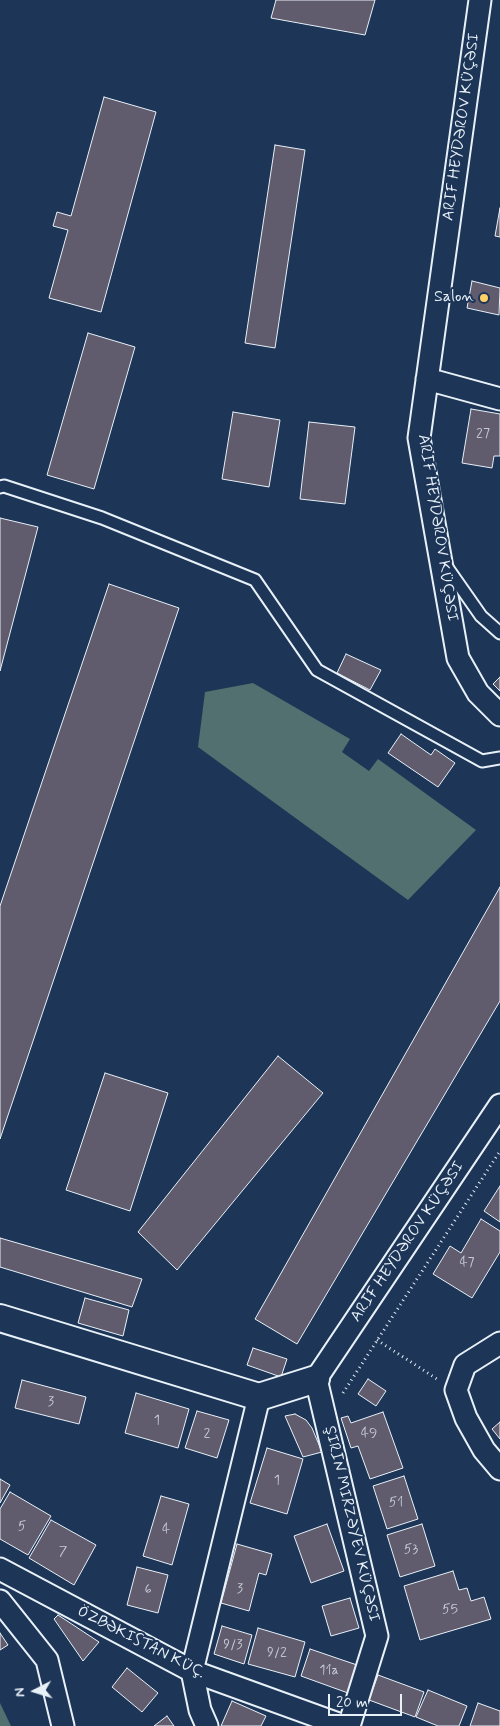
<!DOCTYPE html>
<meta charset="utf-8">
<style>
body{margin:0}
#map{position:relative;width:500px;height:1726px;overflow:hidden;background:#1d3557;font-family:Mynerve,sans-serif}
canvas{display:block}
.north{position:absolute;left:10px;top:1666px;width:50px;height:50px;-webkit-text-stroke:4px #1d3557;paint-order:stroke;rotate:265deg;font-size:14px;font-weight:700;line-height:20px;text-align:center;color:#e8f1f8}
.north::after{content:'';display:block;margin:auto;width:18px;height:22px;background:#e8f1f8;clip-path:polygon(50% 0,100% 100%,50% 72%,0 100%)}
.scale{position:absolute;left:328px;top:1694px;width:74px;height:22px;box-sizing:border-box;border:2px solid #e8f1f8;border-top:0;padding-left:6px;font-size:15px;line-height:18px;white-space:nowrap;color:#e8f1f8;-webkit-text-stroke:4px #1d3557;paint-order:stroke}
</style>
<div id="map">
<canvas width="500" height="1726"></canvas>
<div class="north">N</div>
<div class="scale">20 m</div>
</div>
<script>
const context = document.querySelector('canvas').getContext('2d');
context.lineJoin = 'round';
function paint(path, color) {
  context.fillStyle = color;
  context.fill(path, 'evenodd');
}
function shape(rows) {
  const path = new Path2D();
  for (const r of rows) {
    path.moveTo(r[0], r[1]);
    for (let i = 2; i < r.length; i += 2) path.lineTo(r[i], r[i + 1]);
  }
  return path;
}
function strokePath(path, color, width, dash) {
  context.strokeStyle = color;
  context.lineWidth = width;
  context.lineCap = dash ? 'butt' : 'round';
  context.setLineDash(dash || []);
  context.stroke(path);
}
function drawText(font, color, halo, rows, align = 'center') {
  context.font = font + ' Mynerve,sans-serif';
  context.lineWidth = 4;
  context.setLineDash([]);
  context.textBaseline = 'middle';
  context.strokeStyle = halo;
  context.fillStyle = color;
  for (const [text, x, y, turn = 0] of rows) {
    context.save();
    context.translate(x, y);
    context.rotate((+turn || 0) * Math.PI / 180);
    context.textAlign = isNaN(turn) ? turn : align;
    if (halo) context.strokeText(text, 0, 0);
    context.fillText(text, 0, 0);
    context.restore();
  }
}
const green = shape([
 [253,683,350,739,342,752,369,771,378,759,476,830,408,900,198,747,205,692],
 [0,1703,11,1726,0,1726]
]);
const building = shape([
 [276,0,375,0,365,35,271,18,276,0],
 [104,97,156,112,101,312,49,298,68,230,53,226,57,212,71,216,104,97],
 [275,145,305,150,275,348,245,343,275,145],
 [500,208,500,237,495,236,500,208],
 [472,281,500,288,499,315,467,308,472,281],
 [88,333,135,347,94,489,47,475,88,333],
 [471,409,500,414,500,456,494,456,492,468,462,463,471,409],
 [233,412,280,420,269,487,222,479,233,412],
 [309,422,355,427,345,504,300,499,309,422],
 [0,518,38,527,0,671,0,518],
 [109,584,179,608,0,1139,0,906,109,584],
 [346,654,381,670,370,690,337,673,346,654],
 [500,677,500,691,493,684,500,677],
 [401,734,431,755,435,749,455,763,438,787,388,753,401,734],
 [500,887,500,1001,297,1344,255,1319,500,887],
 [278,1056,323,1093,177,1270,138,1232,278,1056],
 [105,1073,168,1093,130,1211,66,1190,105,1073],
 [500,1186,500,1222,484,1211,500,1186],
 [481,1219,500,1231,500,1252,472,1298,433,1274,450,1246,461,1253,481,1219],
 [0,1238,142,1279,132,1307,0,1267,0,1238],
 [85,1298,129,1310,123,1336,78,1323,85,1298],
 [253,1348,287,1359,281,1377,247,1365,253,1348],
 [368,1379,386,1391,376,1406,358,1394,368,1379],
 [22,1380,86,1397,79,1424,15,1408,22,1380],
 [136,1393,189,1409,178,1448,125,1433,136,1393],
 [197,1411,229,1420,217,1458,185,1448,197,1411],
 [383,1412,403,1468,370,1479,358,1446,351,1448,341,1418,348,1416,351,1423,383,1412],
 [295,1414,306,1420,312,1428,322,1452,303,1457,285,1416,295,1414],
 [500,1422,500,1439,492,1429,500,1422],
 [267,1448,303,1459,287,1514,250,1503,267,1448],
 [404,1476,418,1519,387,1529,373,1486,404,1476],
 [0,1479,10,1485,0,1503,0,1479],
 [10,1492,51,1516,28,1555,0,1539,0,1509,10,1492],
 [161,1496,189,1504,172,1565,143,1556,161,1496],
 [51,1520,96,1545,74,1585,29,1558,51,1520],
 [327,1524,344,1571,311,1583,294,1536,327,1524],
 [422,1524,435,1566,400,1577,387,1535,422,1524],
 [237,1544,272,1554,266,1575,259,1573,249,1611,221,1603,237,1544],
 [137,1567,168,1575,158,1613,127,1605,137,1567],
 [453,1571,459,1590,467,1588,471,1601,484,1597,491,1619,420,1640,404,1586,453,1571],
 [350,1598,359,1628,331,1636,322,1606,350,1598],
 [58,1615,99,1642,83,1661,54,1619,58,1615],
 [222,1626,252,1635,244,1664,214,1654,222,1626],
 [258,1628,305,1642,295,1677,248,1664,258,1628],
 [0,1633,8,1645,0,1650,0,1633],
 [310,1649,357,1665,348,1693,301,1676,310,1649],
 [127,1668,158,1693,142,1712,112,1687,127,1668],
 [378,1675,424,1692,415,1717,369,1700,378,1675],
 [428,1690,467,1706,459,1726,438,1726,416,1717,428,1690],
 [232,1701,266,1716,261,1726,221,1726,232,1701],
 [478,1703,500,1711,500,1726,470,1726,478,1703],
 [167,1716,174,1726,154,1726,167,1716]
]);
const path = shape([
 [377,1340,437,1379],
 [343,1393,500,1151]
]);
const service = shape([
 [0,487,4,486,102,518,255,580,317,670,482,761,500,758],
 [446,566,481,616,500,633]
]);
const minor = shape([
 [480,0,419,438,458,658,478,693,500,715],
 [427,379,500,399],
 [500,1343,465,1365,456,1390,466,1418,484,1450,500,1469],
 [0,1569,192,1671,344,1726],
 [0,1601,47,1660,63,1726],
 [207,1726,200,1710,192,1671,259,1397],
 [349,1726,377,1636,316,1379,500,1105]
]);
const tertiary = shape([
 [0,1318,259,1397,316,1379]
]);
const markers = [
 [484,298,5,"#ffd166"]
];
const numberNames = [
 ["27",483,434],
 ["47",467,1263],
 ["3",51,1402],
 ["1",157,1421],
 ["2",207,1434],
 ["49",369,1434],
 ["1",277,1481],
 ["51",396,1503],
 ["5",22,1527],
 ["4",166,1530],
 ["53",411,1550],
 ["7",63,1552],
 ["3",240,1589],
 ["6",148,1590],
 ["55",450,1610],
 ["9/3",233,1645],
 ["9/2",277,1653],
 ["11a",329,1671]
];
const streetNames = [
 ["ARIF HEYDƏROV KÜÇƏSI",462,127,-82],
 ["ARIF HEYDƏROV KÜÇƏSI",437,528,81],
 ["ARIF HEYDƏROV KÜÇƏSI",408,1242,-56],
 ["ŞIRIN MIRZƏYEV KÜÇƏSI",351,1524,77],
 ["ÖZBƏKISTAN KÜÇ.",141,1643,27]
];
const poiNames = [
 ["Salon",474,298]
];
paint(green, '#51706f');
paint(building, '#605c6e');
strokePath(building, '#e8f1f8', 1);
strokePath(service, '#e8f1f8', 15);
strokePath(minor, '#e8f1f8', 25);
strokePath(tertiary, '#e8f1f8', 30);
strokePath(path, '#e8f1f8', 3, [1, 4]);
strokePath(service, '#1d3557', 11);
strokePath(minor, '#1d3557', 21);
strokePath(tertiary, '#1d3557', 26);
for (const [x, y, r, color] of markers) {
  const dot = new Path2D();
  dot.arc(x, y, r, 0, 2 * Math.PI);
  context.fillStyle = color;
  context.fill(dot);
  strokePath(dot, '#1d3557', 2);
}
drawText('14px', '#c6ccd6', null, numberNames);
drawText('16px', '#e8f1f8', '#1d3557', streetNames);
drawText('16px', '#e8f1f8', '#1d3557', poiNames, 'right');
</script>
